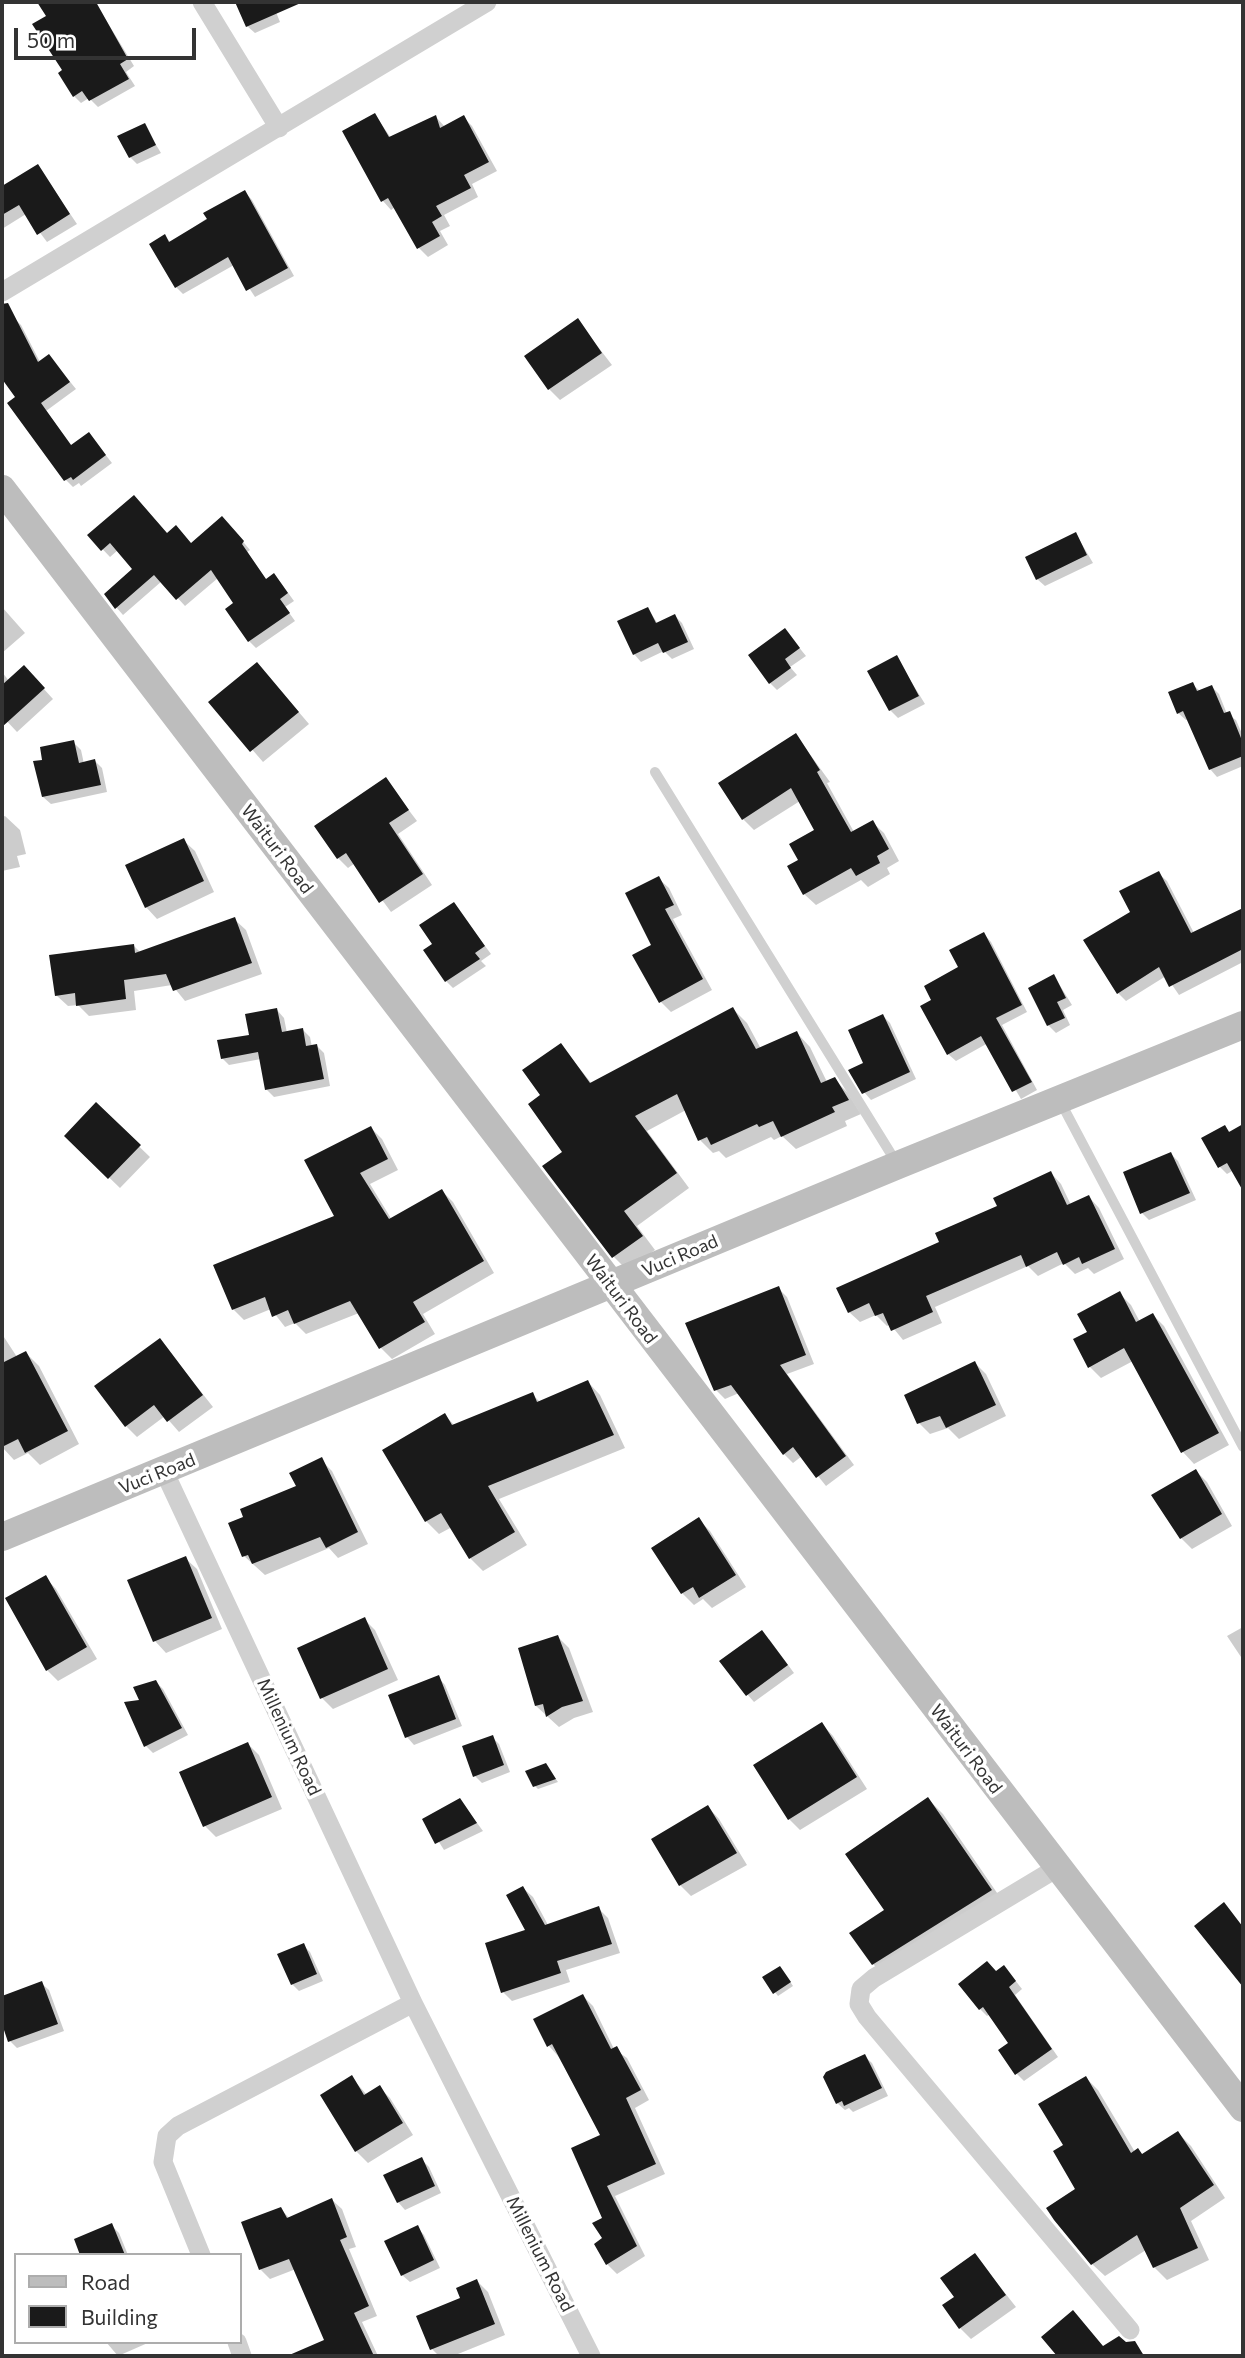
<!DOCTYPE html>
<style>
body{margin:0}
#map{position:relative;width:1245px;height:2358px;overflow:hidden;background:#fff;font-family:Commissioner,sans-serif}
canvas{display:block}
.frame{position:absolute;inset:0;border:4px solid #333;pointer-events:none}
.legend{position:absolute;left:14px;top:2253px;width:228px;height:91px;box-sizing:border-box;background:#fff;border:2px solid #adadad;margin:0;padding:9px 12px;list-style:none;font-size:21px;color:#333}
.legend li{display:flex;align-items:center;gap:14px;height:35px}
.legend b{width:35px;border:2px solid #adadad}
.scale{position:absolute;left:14px;top:28px;width:182px;height:32px;box-sizing:border-box;border:4px solid #333;border-top:0;padding-left:9px;font-size:21px;line-height:24px;white-space:nowrap;color:#333;-webkit-text-stroke:5px #fff;paint-order:stroke}
</style>
<div id="map">
<canvas width="1245" height="2358"></canvas>
<div class="frame"></div>
<ul class="legend">
<li><b style="height:9px;background:#bdbdbd"></b>Road</li>
<li><b style="height:19px;background:#1a1a1a"></b>Building</li>
</ul>
<div class="scale">50 m</div>
</div>
<script>
const context = document.querySelector('canvas').getContext('2d');
context.lineJoin = 'round';
function paint(path, color) {
  context.fillStyle = color;
  context.fill(path, 'evenodd');
}
function shape(rows) {
  const path = new Path2D();
  for (const r of rows) {
    path.moveTo(r[0], r[1]);
    for (let i = 2; i < r.length; i += 2) path.lineTo(r[i], r[i + 1]);
  }
  return path;
}
function strokePath(path, color, width, dash) {
  context.strokeStyle = color;
  context.lineWidth = width;
  context.lineCap = dash ? 'butt' : 'round';
  context.setLineDash(dash || []);
  context.stroke(path);
}
function drawText(font, color, halo, rows, align = 'center') {
  context.font = font + ' Commissioner,sans-serif';
  context.lineWidth = 7;
  context.setLineDash([]);
  context.textBaseline = 'middle';
  context.strokeStyle = halo;
  context.fillStyle = color;
  for (const [text, x, y, turn = 0] of rows) {
    context.save();
    context.translate(x, y);
    context.rotate((+turn || 0) * Math.PI / 180);
    context.textAlign = isNaN(turn) ? turn : align;
    if (halo) context.strokeText(text, 0, 0);
    context.fillText(text, 0, 0);
    context.restore();
  }
}
const shadow = shape([
 [47,2,78,2,81,7,95,2,134,66,126,72,135,86,98,107,89,98,81,103,74,96,48,16,41,5],
 [237,2,286,2,274,7,280,22,255,33,247,26],
 [375,115,391,138,436,117,445,127,464,118,472,126,497,171,472,184,478,197,444,215,450,226,440,231,448,245,428,257,419,248,395,207,391,210,383,201],
 [144,125,161,153,137,164,130,157],
 [38,166,77,224,47,242,26,214,2,229,2,188],
 [245,192,252,200,294,276,255,297,234,265,183,294,176,287,165,236,171,243],
 [14,318,21,325,40,362,49,356,76,389,46,411,72,446,89,434,112,463,81,486,79,483,73,487,66,480,9,404,18,397,2,377,2,324],
 [578,321,612,365,560,400,549,389],
 [229,525,250,550,247,552,267,581,274,576,281,583,294,601,285,607,295,621,256,648,249,641,236,603,218,578,185,606,162,581,123,615,116,607,135,569,118,550,110,557,90,536,168,535,192,545],
 [1076,534,1093,563,1045,586,1037,579],
 [2,607,25,633,2,653],
 [648,609,658,624,675,616,682,623,694,649,672,659,664,651,641,662,634,654],
 [785,630,806,656,790,667,797,675,777,690,770,683],
 [896,657,925,704,898,718,890,710,870,671],
 [2,672,9,681,33,677,53,699,17,732,2,716],
 [268,676,309,724,263,762,211,702],
 [1192,684,1200,691,1212,687,1219,694,1227,714,1236,720,1243,736,1243,766,1217,777,1210,769,1189,719,1186,720,1178,713],
 [796,735,830,782,827,783,854,832,872,822,884,833,899,861,887,868,890,874,868,887,861,880,816,905,804,894,800,860,817,831,800,801,754,830,743,819],
 [73,742,81,750,84,764,95,761,102,768,107,792,51,804,43,797,44,761],
 [386,780,417,821,398,834,432,885,391,912,355,863,348,868,338,858],
 [5,816,20,830,26,854,17,856,20,867,2,871,2,817],
 [183,840,195,851,214,892,157,919,146,907],
 [1158,873,1167,881,1194,933,1243,910,1243,962,1179,995,1166,976,1126,1001,1118,993,1132,912],
 [659,879,669,888,682,915,673,919,712,990,671,1012,661,1002,635,956,654,946],
 [454,904,491,954,481,961,486,966,453,988,446,981,434,944],
 [234,919,246,930,262,974,185,1001,172,985,134,991,136,1010,89,1016,78,1005,68,1006,56,995,133,945,141,953],
 [984,934,991,942,1027,1012,1002,1025,1037,1090,1021,1099,988,1043,956,1061,948,1054,934,1001],
 [1054,976,1072,1005,1063,1010,1070,1025,1056,1033,1048,1025],
 [733,1009,747,1023,761,1049,797,1033,810,1047,827,1082,834,1079,848,1093,861,1114,845,1121,847,1126,796,1149,782,1136,774,1140,771,1137,726,1158,719,1151,713,1153,700,1140,686,1110,647,1131,689,1188,637,1226,655,1250,627,1270,614,1257,564,1152,542,1096,561,1045,592,1084],
 [277,1010,284,1018,287,1033,303,1030,310,1037,312,1047,317,1046,324,1053,330,1086,274,1097,266,1089,261,1059,229,1065,222,1058,251,1036],
 [883,1016,890,1023,916,1079,871,1100,864,1092,865,1064],
 [96,1105,150,1157,120,1188,66,1136],
 [1225,1127,1231,1133,1241,1128,1243,1130,1243,1174,1240,1176,1234,1170,1227,1174,1220,1167],
 [371,1128,382,1139,398,1170,370,1184,392,1220,442,1191,453,1202,494,1273,423,1314,435,1334,392,1359,381,1348,359,1313,306,1334,295,1323,285,1327,271,1309,244,1320,233,1309,336,1217],
 [1171,1154,1178,1161,1196,1200,1149,1220,1142,1213],
 [1051,1173,1061,1184,1071,1205,1089,1197,1099,1208,1124,1259,1094,1274,1088,1268,1075,1274,1064,1263,1038,1276,1028,1266,935,1307,942,1323,903,1340,890,1324,887,1326,876,1315,860,1322,849,1312,942,1242],
 [778,1288,787,1297,814,1364,787,1374,854,1465,826,1486,802,1456,793,1463,784,1454,739,1393,725,1399,716,1390],
 [1119,1293,1131,1305,1140,1322,1153,1315,1164,1326,1229,1445,1194,1464,1183,1452,1133,1361,1101,1378,1089,1366,1089,1333],
 [2,1334,17,1357,26,1353,39,1366,79,1444,40,1465,28,1453,14,1460,2,1447],
 [160,1340,213,1407,179,1432,165,1416,137,1437,126,1426],
 [975,1363,986,1374,1006,1416,959,1439,948,1428,930,1434,919,1423],
 [588,1382,600,1395,625,1448,499,1499,527,1545,483,1571,470,1558,452,1527,439,1534,426,1521,445,1415,455,1426,532,1394,541,1403],
 [321,1460,332,1471,368,1544,338,1558,329,1548,265,1575,244,1556],
 [1196,1471,1207,1482,1232,1526,1192,1549,1181,1538],
 [699,1520,710,1531,746,1587,712,1608,703,1599,694,1605,682,1593,654,1549],
 [185,1558,197,1569,222,1629,166,1653,155,1641,129,1581],
 [45,1577,56,1589,97,1659,58,1681,47,1670],
 [364,1619,375,1630,398,1680,333,1709,322,1698,299,1649],
 [1243,1627,1243,1660,1227,1636],
 [558,1637,569,1648,593,1712,574,1718,559,1727,536,1706],
 [769,1639,794,1673,754,1702,747,1694],
 [438,1677,445,1685,462,1726,414,1745,407,1737,391,1696],
 [156,1682,163,1689,188,1735,153,1753,146,1746,142,1701],
 [822,1724,833,1736,867,1789,800,1830,789,1819],
 [492,1737,499,1744,510,1772,482,1783,475,1776],
 [248,1744,259,1755,282,1809,216,1837,205,1826],
 [546,1765,558,1782,538,1789,535,1786],
 [928,1799,943,1814,1006,1906,888,1979,873,1964,886,1911],
 [460,1800,483,1831,444,1850,425,1820],
 [708,1807,719,1819,747,1865,691,1896,680,1885],
 [523,1888,533,1897,548,1925,598,1908,608,1918,620,1953,566,1970,570,1982,512,2001,503,1992,528,1931],
 [303,1945,310,1952,323,1981,299,1991,292,1984],
 [783,1971,793,1986,778,1996,764,1978],
 [996,1973,1011,1975,1022,1989,1015,1995,1058,2057,1024,2081,1017,2074,1010,2043,990,2014,987,2016,980,2009,960,1984],
 [41,1983,49,1990,64,2031,17,2048,10,2041,2,2019,2,1998],
 [583,1996,593,2006,614,2049,627,2058,649,2100,635,2108,665,2174,615,2196,645,2256,617,2274,607,2264,603,2136,558,2056,549,2046],
 [864,2056,872,2063,888,2096,853,2112,849,2108,845,2110,837,2103],
 [351,2077,367,2095,379,2087,390,2098,413,2135,368,2163,356,2151,322,2095],
 [1086,2078,1098,2090,1135,2152,1138,2150,1143,2155,1178,2133,1191,2146,1225,2198,1191,2221,1209,2260,1167,2280,1154,2267,1146,2250,1105,2276,1092,2264,1065,2146],
 [421,2159,429,2167,441,2193,405,2210,398,2202],
 [332,2200,342,2209,356,2247,349,2249,377,2316,362,2322,378,2356,320,2356,315,2346,327,2341,296,2269,270,2279,260,2269,281,2209,290,2219],
 [111,2225,119,2233,128,2255,82,2255],
 [417,2227,424,2235,440,2268,410,2282,402,2275],
 [975,2255,1016,2307,971,2339,960,2328,956,2297],
 [477,2281,488,2292,505,2335,453,2356,439,2356,432,2349],
 [1043,2337,1103,2348,1134,2343,1145,2356,1105,2356,1102,2352,1096,2356,1059,2356],
 [106,2342,150,2342,118,2356]
]);
const building = shape([
 [37,2,96,2,128,59,120,64,129,79,89,101,82,91,73,97,58,73,62,70,32,24,46,16],
 [235,2,303,2,246,27],
 [375,113,389,137,436,115,440,128,464,115,489,162,464,175,471,188,436,206,442,216,432,222,440,236,417,249,388,198,381,202,342,131],
 [145,123,156,145,129,158,117,136],
 [38,164,70,214,37,235,19,205,2,215,2,186],
 [245,190,288,268,246,291,228,257,175,288,149,244,165,234,169,242,207,219,203,213],
 [8,303,38,362,49,354,70,382,41,403,71,445,89,432,106,455,73,480,71,477,64,481,7,403,15,397,2,379,2,304],
 [578,318,602,353,548,390,524,356],
 [134,495,167,533,176,525,191,543,222,516,244,541,242,544,266,579,274,573,288,593,280,599,290,613,248,642,225,609,233,603,211,570,176,600,154,575,115,609,104,594,132,569,110,543,101,551,87,535],
 [1076,532,1087,555,1036,580,1025,557],
 [648,607,656,623,675,614,688,642,663,653,658,643,633,655,617,621],
 [785,628,800,648,785,659,791,668,769,684,748,655],
 [897,655,919,696,889,711,867,671],
 [257,662,299,712,250,752,208,702],
 [24,665,45,688,2,727,2,685],
 [1193,682,1197,691,1212,685,1224,713,1230,711,1243,743,1243,756,1209,770,1183,711,1177,714,1168,692],
 [796,733,820,770,817,772,851,832,873,820,889,849,877,856,880,863,856,876,851,868,803,895,787,866,798,860,789,844,814,830,791,788,742,820,718,783],
 [74,740,79,763,95,759,101,785,42,797,33,761,42,760,40,747],
 [386,777,409,810,389,823,423,874,379,903,346,853,337,859,314,826],
 [184,838,204,881,145,908,125,865],
 [1159,871,1191,933,1243,908,1243,949,1169,987,1159,967,1117,994,1083,940,1130,912,1119,891],
 [659,876,674,905,665,909,703,979,659,1003,632,955,651,945,625,893],
 [454,902,485,946,475,953,480,959,445,982,423,950,432,944,419,925],
 [235,917,252,963,173,991,166,974,124,980,126,999,76,1006,75,993,55,996,49,955,134,944,135,953],
 [984,932,1022,1005,996,1018,1032,1082,1012,1092,981,1036,947,1055,920,1006,931,1000,924,986,958,967,949,950],
 [1054,974,1066,998,1057,1002,1065,1018,1047,1026,1028,988],
 [733,1007,756,1049,797,1031,821,1083,835,1077,849,1100,832,1107,835,1112,781,1137,773,1121,759,1127,757,1124,711,1145,707,1137,698,1141,677,1094,635,1116,677,1173,624,1211,643,1236,612,1258,542,1166,562,1152,528,1104,540,1095,522,1070,561,1043,590,1083],
 [277,1008,282,1032,303,1028,306,1046,317,1044,324,1079,265,1090,258,1052,221,1059,217,1040,249,1035,245,1014],
 [883,1014,910,1072,862,1094,848,1070,863,1063,848,1030],
 [96,1102,141,1145,108,1179,64,1136],
 [1243,1124,1243,1191,1227,1163,1218,1168,1201,1138,1225,1125,1229,1132],
 [371,1126,388,1159,360,1173,389,1219,442,1189,484,1261,413,1302,425,1322,379,1349,350,1301,294,1324,288,1310,272,1317,265,1297,232,1310,213,1265,334,1216,304,1160],
 [1171,1152,1190,1193,1140,1214,1123,1172],
 [1051,1171,1067,1205,1089,1195,1115,1249,1082,1264,1079,1257,1063,1265,1057,1252,1026,1267,1021,1255,926,1296,933,1312,891,1331,883,1313,875,1316,869,1303,848,1313,836,1288,939,1242,935,1233,997,1206,993,1198],
 [779,1286,806,1355,780,1365,846,1456,816,1478,793,1447,783,1455,731,1385,714,1391,685,1323],
 [1120,1291,1136,1322,1153,1313,1219,1433,1181,1453,1124,1348,1088,1368,1073,1339,1087,1332,1077,1314],
 [160,1338,203,1395,167,1422,154,1405,125,1427,94,1386],
 [26,1351,68,1431,25,1453,18,1439,2,1447,2,1363],
 [975,1361,996,1405,946,1428,940,1416,917,1424,904,1395],
 [588,1380,614,1435,488,1486,515,1532,469,1559,441,1513,425,1522,382,1450,445,1413,452,1425,533,1392,537,1402],
 [322,1457,358,1532,326,1548,320,1537,252,1564,248,1555,242,1557,228,1523,243,1517,240,1509,296,1486,289,1473],
 [1196,1469,1222,1514,1180,1539,1151,1495],
 [699,1517,736,1575,699,1598,693,1587,681,1594,651,1548],
 [186,1556,212,1618,153,1642,127,1580],
 [46,1575,87,1647,46,1671,5,1598],
 [365,1617,388,1669,320,1699,297,1648],
 [762,1630,788,1665,746,1696,719,1661],
 [558,1635,583,1701,562,1707,546,1717,543,1704,535,1706,518,1648],
 [439,1675,456,1719,405,1738,388,1695],
 [156,1680,182,1728,144,1747,124,1702,139,1700,133,1687],
 [822,1722,857,1777,788,1820,753,1765],
 [493,1735,504,1765,473,1777,462,1746],
 [248,1742,272,1797,203,1827,179,1772],
 [546,1763,556,1779,533,1787,525,1771],
 [928,1797,992,1890,872,1965,849,1933,884,1910,845,1854],
 [460,1798,477,1823,435,1844,422,1819],
 [708,1805,737,1853,679,1886,651,1839],
 [523,1886,545,1925,599,1906,612,1944,557,1961,561,1973,501,1993,485,1943,525,1930,506,1895],
 [1224,1902,1243,1927,1243,1987,1194,1926],
 [304,1943,317,1974,291,1985,277,1954],
 [987,1961,996,1971,1004,1965,1016,1981,1009,1987,1052,2049,1015,2075,998,2050,1008,2043,983,2007,979,2010,958,1984],
 [780,1966,791,1982,773,1994,762,1977],
 [42,1981,58,2024,8,2042,2,2024,2,1996],
 [583,1994,611,2049,617,2046,641,2090,626,2098,656,2164,607,2186,637,2246,606,2265,594,2244,602,2238,592,2223,602,2218,571,2148,600,2135,552,2044,547,2047,533,2019],
 [865,2054,882,2088,844,2106,842,2101,836,2104,823,2077,826,2072],
 [352,2075,364,2095,380,2085,403,2123,355,2152,320,2095],
 [1086,2076,1131,2153,1138,2148,1142,2154,1178,2131,1214,2185,1180,2208,1198,2248,1153,2268,1137,2235,1091,2265,1054,2220,1046,2208,1075,2189,1053,2151,1063,2145,1038,2104],
 [422,2157,435,2186,397,2203,383,2175],
 [332,2198,347,2237,340,2240,369,2306,354,2313,374,2356,287,2356,324,2340,289,2259,259,2270,241,2222,281,2207,287,2218],
 [112,2223,125,2255,80,2255,74,2239],
 [418,2225,434,2260,401,2276,384,2241],
 [975,2253,1006,2295,959,2329,942,2305,954,2297,940,2278],
 [477,2279,495,2324,430,2350,416,2316,460,2298,456,2288],
 [1073,2310,1103,2346,1119,2336,1126,2342,1135,2341,1144,2356,1057,2356,1041,2337]
]);
const lane = shape([
 [655,772,896,1162],
 [1060,1101,1243,1447]
]);
const street = shape([
 [202,2,279,128],
 [2,292,487,2],
 [164,1471,413,2003,591,2356],
 [1057,1868,874,1978,861,1989,859,2004,867,2017,1130,2330],
 [201,2255,163,2162,167,2136,178,2126,413,2003],
 [237,2342,242,2356]
]);
const secondary = shape([
 [2,489,1243,2108],
 [2,1537,898,1165,1243,1025]
]);
const streetNames = [
 ["Waituri Road",277,849,53],
 ["Vuci Road",680,1256,-23],
 ["Waituri Road",621,1299,53],
 ["Vuci Road",157,1474,-22],
 ["Millenium Road",289,1737,65],
 ["Waituri Road",966,1749,53],
 ["Millenium Road",540,2254,63]
];
paint(shadow, '#0003');
paint(building, '#1a1a1a');
strokePath(lane, '#d0d0d0', 10);
strokePath(street, '#d0d0d0', 19);
strokePath(secondary, '#bdbdbd', 28);
drawText('18px', '#333', '#fff', streetNames);
</script>
